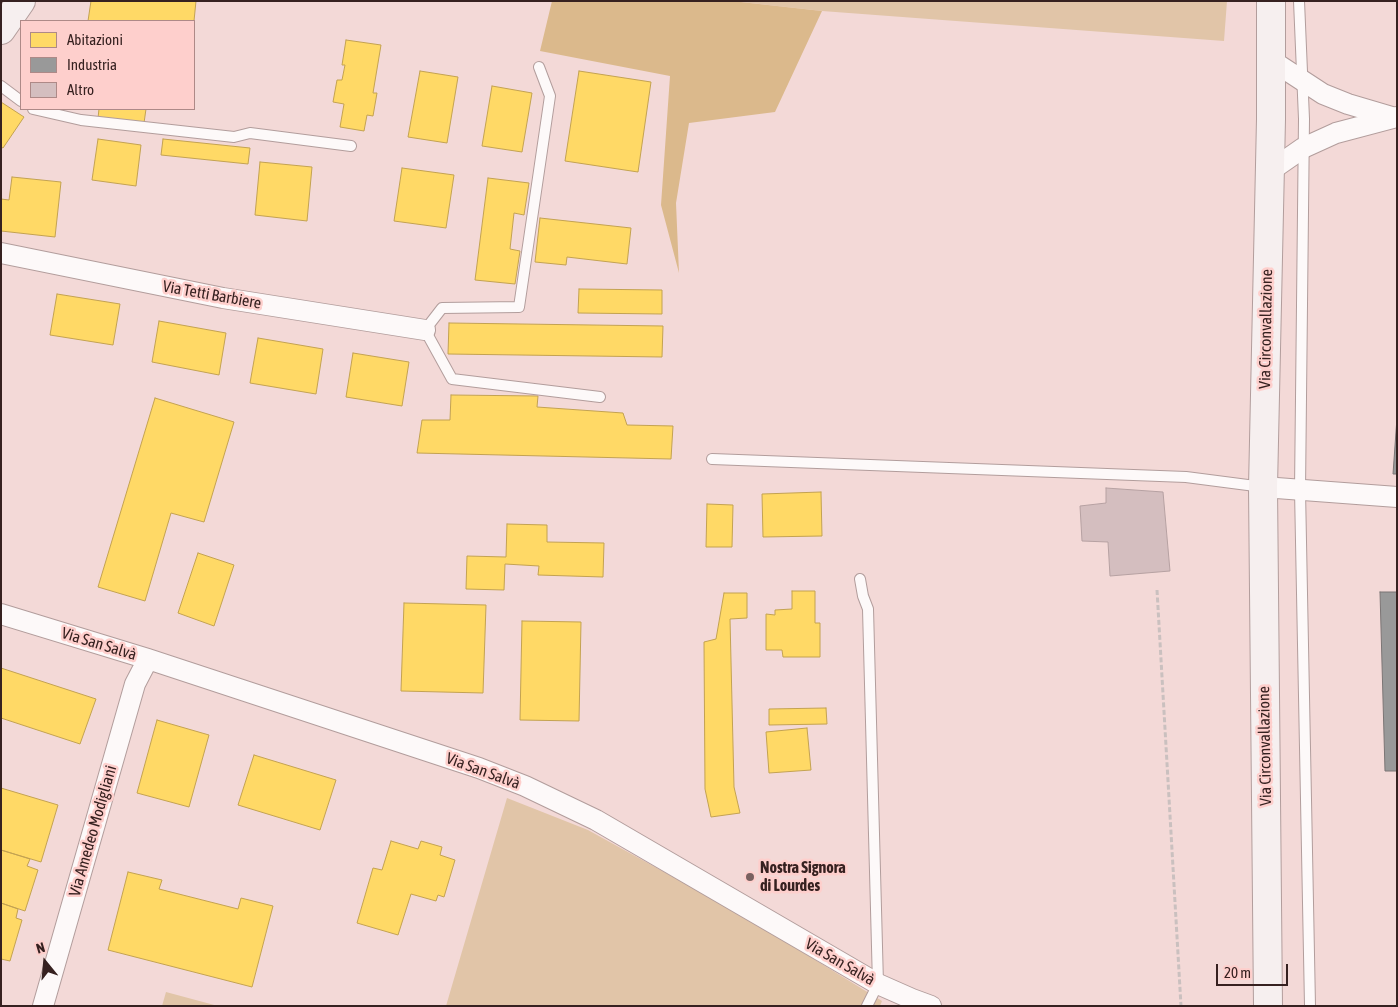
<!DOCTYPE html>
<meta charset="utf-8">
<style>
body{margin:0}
#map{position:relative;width:1398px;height:1007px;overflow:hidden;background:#f3d9d7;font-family:"Asap Condensed",sans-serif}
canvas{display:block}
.frame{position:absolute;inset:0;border:2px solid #362120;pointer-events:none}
.legend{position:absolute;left:20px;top:20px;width:175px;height:90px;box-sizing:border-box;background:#fecfcc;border:1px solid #ae8987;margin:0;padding:6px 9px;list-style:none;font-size:15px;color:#362120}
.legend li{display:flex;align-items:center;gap:10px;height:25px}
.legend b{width:25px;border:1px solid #ae8987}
.north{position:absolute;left:20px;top:937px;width:50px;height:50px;-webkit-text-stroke:4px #fecfcc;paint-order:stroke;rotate:343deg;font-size:14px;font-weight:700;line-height:20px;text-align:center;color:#362120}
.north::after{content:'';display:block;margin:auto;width:18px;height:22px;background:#362120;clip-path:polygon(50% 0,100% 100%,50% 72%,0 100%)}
.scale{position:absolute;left:1216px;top:964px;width:72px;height:22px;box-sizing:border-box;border:2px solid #362120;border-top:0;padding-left:6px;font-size:15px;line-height:18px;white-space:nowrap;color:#362120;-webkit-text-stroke:4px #fecfcc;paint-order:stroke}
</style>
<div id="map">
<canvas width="1398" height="1007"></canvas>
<div class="frame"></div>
<ul class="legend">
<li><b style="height:14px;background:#ffd966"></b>Abitazioni</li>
<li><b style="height:14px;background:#999"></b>Industria</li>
<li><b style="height:14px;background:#d4bebf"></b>Altro</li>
</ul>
<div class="north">N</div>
<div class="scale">20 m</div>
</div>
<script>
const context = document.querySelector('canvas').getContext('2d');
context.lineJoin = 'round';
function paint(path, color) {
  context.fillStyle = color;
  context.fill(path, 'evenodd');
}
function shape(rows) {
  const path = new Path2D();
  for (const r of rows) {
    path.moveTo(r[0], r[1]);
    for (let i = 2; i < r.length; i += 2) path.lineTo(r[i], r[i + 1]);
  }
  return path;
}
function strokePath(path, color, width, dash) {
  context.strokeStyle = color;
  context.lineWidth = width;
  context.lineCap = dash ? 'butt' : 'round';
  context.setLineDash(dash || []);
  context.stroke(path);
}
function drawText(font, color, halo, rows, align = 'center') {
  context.font = font + ' "Asap Condensed",sans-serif';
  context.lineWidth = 5;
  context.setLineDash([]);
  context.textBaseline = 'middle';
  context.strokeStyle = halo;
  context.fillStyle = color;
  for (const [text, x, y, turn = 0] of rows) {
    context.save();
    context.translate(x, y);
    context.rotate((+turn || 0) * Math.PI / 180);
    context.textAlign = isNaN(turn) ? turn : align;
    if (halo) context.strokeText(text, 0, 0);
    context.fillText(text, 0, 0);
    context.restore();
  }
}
const green = shape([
 [732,1,1227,1,1224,41,822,11],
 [507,798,588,830,742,915,882,1001,880,1006,446,1006],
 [166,992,218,1006,162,1006]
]);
const forest = shape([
 [552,1,732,1,822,11,775,112,689,123,676,203,679,273,661,205,670,76,540,51]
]);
const homes = shape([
 [91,1,196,1,194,21,88,21,91,1],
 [346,40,381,45,373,93,377,93,373,116,367,115,364,131,340,127,344,104,333,102,337,80,342,80,345,65,342,65,346,40],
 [420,71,458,77,447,143,408,137,420,71],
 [579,71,651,82,638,172,565,161,579,71],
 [492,86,532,93,522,152,482,146,492,86],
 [1,102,24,117,3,148,1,147,1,102],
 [99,109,146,109,144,123,98,118,99,109],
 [98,139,141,145,136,186,92,180,98,139],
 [163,139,250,148,248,164,161,155,163,139],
 [260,162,312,167,307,221,255,215,260,162],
 [402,168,454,175,446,228,394,221,402,168],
 [12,177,61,182,55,237,1,231,1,199,9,200,12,177],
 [488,178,529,183,524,215,514,213,510,249,520,251,515,284,475,280,488,178],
 [540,218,631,228,627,264,567,257,566,265,535,262,540,218],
 [579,289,662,290,662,314,578,313,579,289],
 [57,294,120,304,113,345,50,335,57,294],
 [159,321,226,333,219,375,152,362,159,321],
 [449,323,663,326,662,357,448,354,449,323],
 [258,338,323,349,316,394,250,383,258,338],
 [353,353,409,362,402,406,346,397,353,353],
 [451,395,538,396,537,407,623,413,627,425,673,426,671,459,417,453,422,420,450,420,451,395],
 [155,398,234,422,204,522,171,513,145,601,98,587,155,398],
 [821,492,822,536,763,537,762,494,821,492],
 [707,504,733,505,732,547,706,547,707,504],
 [507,524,547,525,547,542,604,543,603,577,538,575,539,566,505,564,504,590,466,589,467,556,506,557,507,524],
 [198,553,234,565,214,626,178,613,198,553],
 [792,591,815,591,815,623,820,623,820,657,783,657,782,650,766,650,766,614,775,615,775,610,792,609,792,591],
 [724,593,747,593,747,618,730,619,734,787,740,813,711,817,705,789,704,642,716,639,724,593],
 [404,603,486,605,483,693,401,691,404,603],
 [522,621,581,622,579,721,520,720,522,621],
 [1,668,96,699,80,744,1,718,1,668],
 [826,708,827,724,769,725,769,709,826,708],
 [157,720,209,735,189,807,137,793,157,720],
 [807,728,811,770,769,773,766,732,807,728],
 [254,755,336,780,320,830,238,805,254,755],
 [1,788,58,805,41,862,1,850,1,788],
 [391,841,418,849,421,841,442,847,440,855,455,860,444,897,438,895,436,901,411,894,398,935,357,923,373,868,382,870,391,841],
 [1,850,30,859,27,866,38,870,25,911,1,903,1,850],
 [128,872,162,880,159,889,238,909,241,898,273,906,252,987,108,950,128,872],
 [1,903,18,909,16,918,22,920,10,961,1,959,1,903]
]);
const industry = shape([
 [1397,418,1397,474,1393,474,1397,418],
 [1380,592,1397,592,1397,771,1385,771,1380,592]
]);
const building = shape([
 [1106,488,1163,492,1170,571,1110,576,1108,542,1082,541,1080,506,1106,503,1106,488]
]);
const path = shape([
 [1157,590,1181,1006]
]);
const lane = shape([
 [1299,1,1304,119,1300,490,1310,1006],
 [539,67,550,96,519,307,442,308,425,330,452,379,600,397],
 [1,86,21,101],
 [33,109,81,120,234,137,250,133,351,146],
 [712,459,1186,477,1263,487],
 [860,579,863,596,868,609,878,984,867,1006]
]);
const street = shape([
 [1271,60,1323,94,1348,104,1392,117],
 [1270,171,1303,148,1336,133,1397,117],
 [1,253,223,298,425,330],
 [1263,487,1397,497],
 [1,614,148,659,479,768,525,786,596,820,878,984,912,999,931,1006],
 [43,1006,135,684,148,659]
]);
const secondary = shape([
 [1,30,21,1],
 [1268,1006,1263,487,1271,119,1271,1]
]);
const markers = [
 [750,877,5,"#786160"]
];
const streetNames = [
 ["Via Tetti Barbiere",212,295,10],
 ["Via Circonvallazione",1266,329,-89],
 ["Via San Salvà",99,644,17],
 ["Via Circonvallazione",1265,746,-91],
 ["Via San Salvà",483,771,20],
 ["Via Amedeo Modigliani",93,831,-74],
 ["Via San Salvà",840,962,30]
];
const poiNames = [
 ["Nostra Signora",760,868],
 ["di Lourdes",760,886]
];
paint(green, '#e1c5a8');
paint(forest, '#dbb98c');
paint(homes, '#ffd966');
strokePath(homes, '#c3a251', 1);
paint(industry, '#999');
strokePath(industry, '#7b7575', 1);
paint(building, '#d4bebf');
strokePath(building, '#b6a1a2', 1);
strokePath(lane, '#b29d9c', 12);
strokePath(street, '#b29d9c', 22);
strokePath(secondary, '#b29d9c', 30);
strokePath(path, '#cac0bf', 3, [5, 2.5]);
strokePath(lane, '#fdf9f9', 10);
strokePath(street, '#fdf9f9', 20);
strokePath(secondary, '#f6efef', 28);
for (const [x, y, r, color] of markers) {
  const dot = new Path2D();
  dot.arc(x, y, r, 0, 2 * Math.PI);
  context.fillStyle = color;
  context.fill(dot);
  strokePath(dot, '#fecfcc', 2);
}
drawText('16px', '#362120', '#fecfcc', streetNames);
drawText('bold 16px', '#362120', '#fecfcc', poiNames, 'left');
</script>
